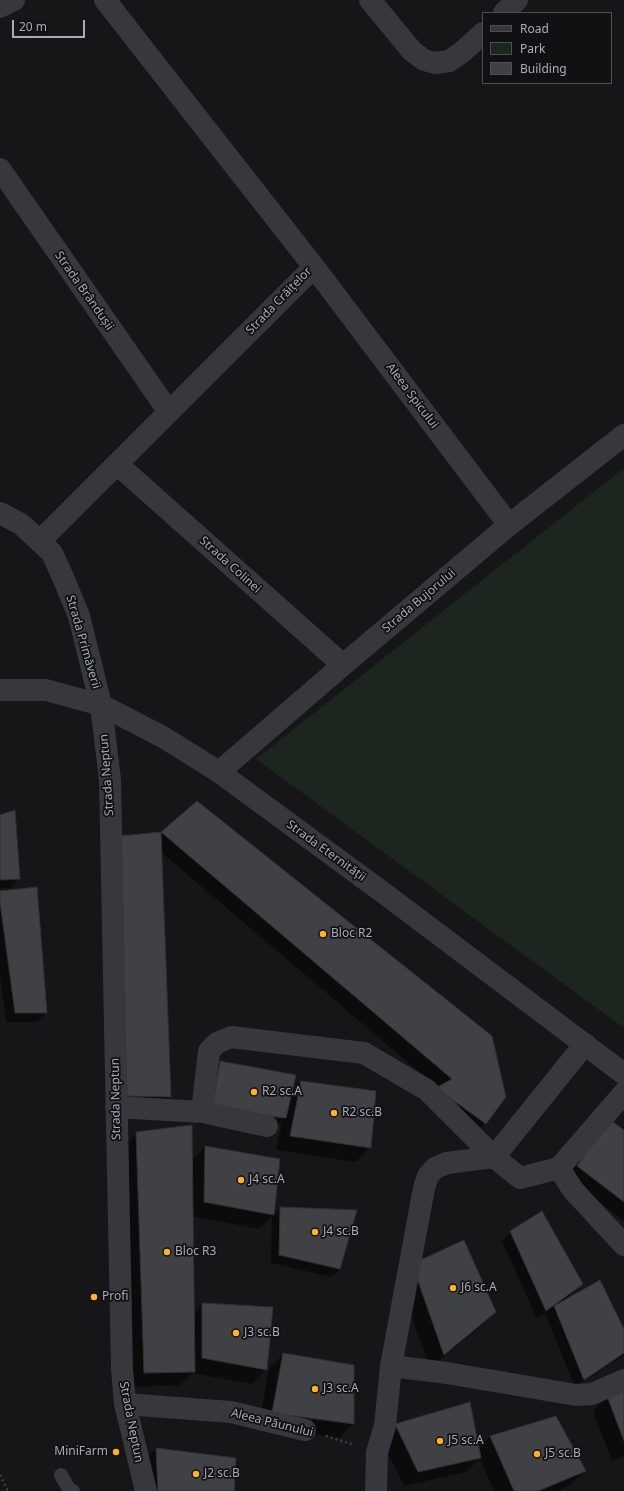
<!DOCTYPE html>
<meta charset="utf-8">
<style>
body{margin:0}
#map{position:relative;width:624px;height:1491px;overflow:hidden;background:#161618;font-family:"Noto Sans",sans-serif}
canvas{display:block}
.legend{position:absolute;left:482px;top:12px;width:130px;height:72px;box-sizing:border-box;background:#111113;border:1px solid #4d4f55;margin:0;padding:5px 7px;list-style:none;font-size:12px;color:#a6adb9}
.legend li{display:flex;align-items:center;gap:8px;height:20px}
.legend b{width:20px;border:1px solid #4d4f55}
.scale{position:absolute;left:12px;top:20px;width:73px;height:18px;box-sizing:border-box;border:2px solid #a6adb9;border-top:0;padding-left:5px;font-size:12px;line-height:14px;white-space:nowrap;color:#a6adb9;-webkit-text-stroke:3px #111113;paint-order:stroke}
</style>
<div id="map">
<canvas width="624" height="1491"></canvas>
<ul class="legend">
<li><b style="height:5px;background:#36383d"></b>Road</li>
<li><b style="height:11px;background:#1d261e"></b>Park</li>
<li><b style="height:11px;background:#404145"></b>Building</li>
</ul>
<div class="scale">20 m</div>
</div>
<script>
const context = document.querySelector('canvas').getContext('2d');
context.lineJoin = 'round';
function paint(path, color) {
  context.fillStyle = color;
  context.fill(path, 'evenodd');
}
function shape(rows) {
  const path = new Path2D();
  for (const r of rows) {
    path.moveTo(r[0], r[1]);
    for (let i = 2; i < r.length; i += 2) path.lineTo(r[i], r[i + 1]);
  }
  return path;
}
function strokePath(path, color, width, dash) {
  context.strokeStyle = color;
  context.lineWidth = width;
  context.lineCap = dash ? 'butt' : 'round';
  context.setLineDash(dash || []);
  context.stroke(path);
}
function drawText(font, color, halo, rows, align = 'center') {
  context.font = font + ' "Noto Sans",sans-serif';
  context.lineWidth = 3.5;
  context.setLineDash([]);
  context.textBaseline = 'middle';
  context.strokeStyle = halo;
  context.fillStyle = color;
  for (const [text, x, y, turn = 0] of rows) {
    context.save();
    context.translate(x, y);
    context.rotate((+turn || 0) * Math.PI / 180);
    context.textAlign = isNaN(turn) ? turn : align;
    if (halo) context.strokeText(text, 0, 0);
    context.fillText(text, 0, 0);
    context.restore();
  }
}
const green = shape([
 [624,468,624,1028,256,759]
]);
const shadow = shape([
 [197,802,491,1037,485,1123,474,1134,438,1088,161,852,170,1096,156,1110,114,1110,119,837,162,833],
 [0,816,19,879,11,888,0,888],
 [36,888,46,1013,37,1022,6,1022,0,974,0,892],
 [221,1062,291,1092,301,1082,370,1147,356,1162,276,1150,282,1121,271,1132,198,1124,206,1076],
 [216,1077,219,1077,210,1114],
 [599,1131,624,1131,624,1221,566,1177],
 [137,1133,192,1160,205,1147,279,1160,273,1215,280,1208,340,1269,331,1277,271,1263,272,1216,259,1229,192,1216,194,1313,202,1304,266,1369,252,1384,192,1373,180,1385,130,1387,123,1147],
 [511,1232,582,1284,564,1300,564,1301,624,1332,624,1355,575,1387,545,1313,537,1319,502,1241],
 [463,1242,495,1312,481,1326,430,1368,398,1279],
 [284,1354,353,1424,339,1438,258,1427,269,1368],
 [624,1391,624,1456,612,1461,593,1411,607,1397],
 [395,1425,478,1449,490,1436,585,1471,570,1485,557,1491,494,1491,480,1459,466,1472,404,1486,381,1439],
 [156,1449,233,1491,144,1491,142,1463]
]);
const building = shape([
 [197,801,492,1036,506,1097,486,1124,436,1088,452,1079,161,832,197,801],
 [15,810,20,879,0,880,0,815,15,810],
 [161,832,171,1097,127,1096,119,836,161,832],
 [37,887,47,1013,15,1013,0,902,0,891,37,887],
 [220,1061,296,1075,286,1118,212,1110,220,1061],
 [301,1081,376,1091,371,1148,290,1136,301,1081],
 [609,1119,624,1130,624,1202,577,1166,609,1119],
 [192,1125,195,1372,144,1373,136,1132,192,1125],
 [205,1146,280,1159,274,1215,204,1202,205,1146],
 [280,1207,357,1210,340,1269,279,1255,280,1207],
 [542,1211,583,1284,546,1311,510,1231,542,1211],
 [464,1240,496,1312,444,1355,412,1264,464,1240],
 [600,1280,624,1329,624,1353,584,1380,554,1306,600,1280],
 [202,1303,273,1307,267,1370,202,1358,202,1303],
 [283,1353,354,1365,354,1424,272,1413,283,1353],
 [624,1390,624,1441,607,1396,624,1390],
 [470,1402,481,1458,418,1472,395,1424,470,1402],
 [556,1416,586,1471,538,1491,514,1491,490,1436,556,1416],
 [156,1448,236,1458,234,1491,158,1491,156,1448]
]);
const path = shape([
 [326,1436,355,1445],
 [0,1475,8,1491]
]);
const service = shape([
 [61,1475,69,1489,73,1491]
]);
const minor = shape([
 [105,0,314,267,509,525],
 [370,0,412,51,424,60,435,63,449,61,461,53,483,33],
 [0,7,14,0],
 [504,13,517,0],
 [0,169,169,412],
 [117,464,343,665],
 [0,513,21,524,52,553,65,582,79,616,101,705,110,780,122,1369,125,1404,146,1491],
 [40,541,314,267],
 [219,772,343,665,509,525,624,435],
 [624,1093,559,1168,573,1190,624,1245],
 [116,1107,202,1112,267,1126],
 [202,1112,209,1051,217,1043,231,1037,364,1053,427,1090,494,1157,585,1044],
 [391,1366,447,1373,576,1395,592,1394,624,1380],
 [125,1404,231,1412,305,1430],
 [376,1491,377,1452,385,1426,391,1366,424,1188,428,1176,435,1168,447,1163,494,1157,520,1178,559,1168]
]);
const tertiary = shape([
 [0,690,46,690,101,705,163,737,219,772,385,894,624,1074]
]);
const markers = [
 [323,934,4,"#ffb127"],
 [254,1092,4,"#ffb127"],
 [334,1113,4,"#ffb127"],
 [241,1180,4,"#ffb127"],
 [315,1232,4,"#ffb127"],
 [167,1252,4,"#ffb127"],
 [453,1288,4,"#ffb127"],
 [94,1297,4,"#ffb127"],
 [236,1333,4,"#ffb127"],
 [315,1389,4,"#ffb127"],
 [440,1441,4,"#ffb127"],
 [116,1452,4,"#ffb127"],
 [537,1454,4,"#ffb127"],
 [196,1474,4,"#ffb127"]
];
const streetNames = [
 ["Strada Brândușii",84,291,55],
 ["Strada Crăițelor",279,301,-46],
 ["Aleea Spicului",412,396,53],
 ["Strada Colinei",230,565,42],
 ["Strada Bujorului",419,601,-40],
 ["Strada Primăverii",83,642,74],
 ["Strada Neptun",107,775,-94],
 ["Strada Eternității",326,851,36],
 ["Strada Neptun",116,1099,-91],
 ["Strada Neptun",131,1422,79],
 ["Aleea Păunului",272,1423,14]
];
const poiNames = [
 ["Bloc R2",331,934],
 ["R2 sc.A",262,1092],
 ["R2 sc.B",342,1113],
 ["J4 sc.A",249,1180],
 ["J4 sc.B",323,1232],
 ["Bloc R3",175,1252],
 ["J6 sc.A",461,1288],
 ["Profi",102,1297],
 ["J3 sc.B",244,1333],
 ["J3 sc.A",323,1389],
 ["J5 sc.A",448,1441],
 ["MiniFarm",108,1452,"right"],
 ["J5 sc.B",545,1454],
 ["J2 sc.B",204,1474]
];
paint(green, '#1d261e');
paint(shadow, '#0007');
paint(building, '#404145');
strokePath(building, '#303034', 1);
strokePath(path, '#3c3f45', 2.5, [2, 3]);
strokePath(service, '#36383d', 14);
strokePath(minor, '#36383d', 22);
strokePath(tertiary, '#36383d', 22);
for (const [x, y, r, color] of markers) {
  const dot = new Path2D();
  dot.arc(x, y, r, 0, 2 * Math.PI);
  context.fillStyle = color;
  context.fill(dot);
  strokePath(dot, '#111113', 1.5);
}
drawText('12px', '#a6adb9', '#111113', streetNames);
drawText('12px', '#a6adb9', '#111113', poiNames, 'left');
</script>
